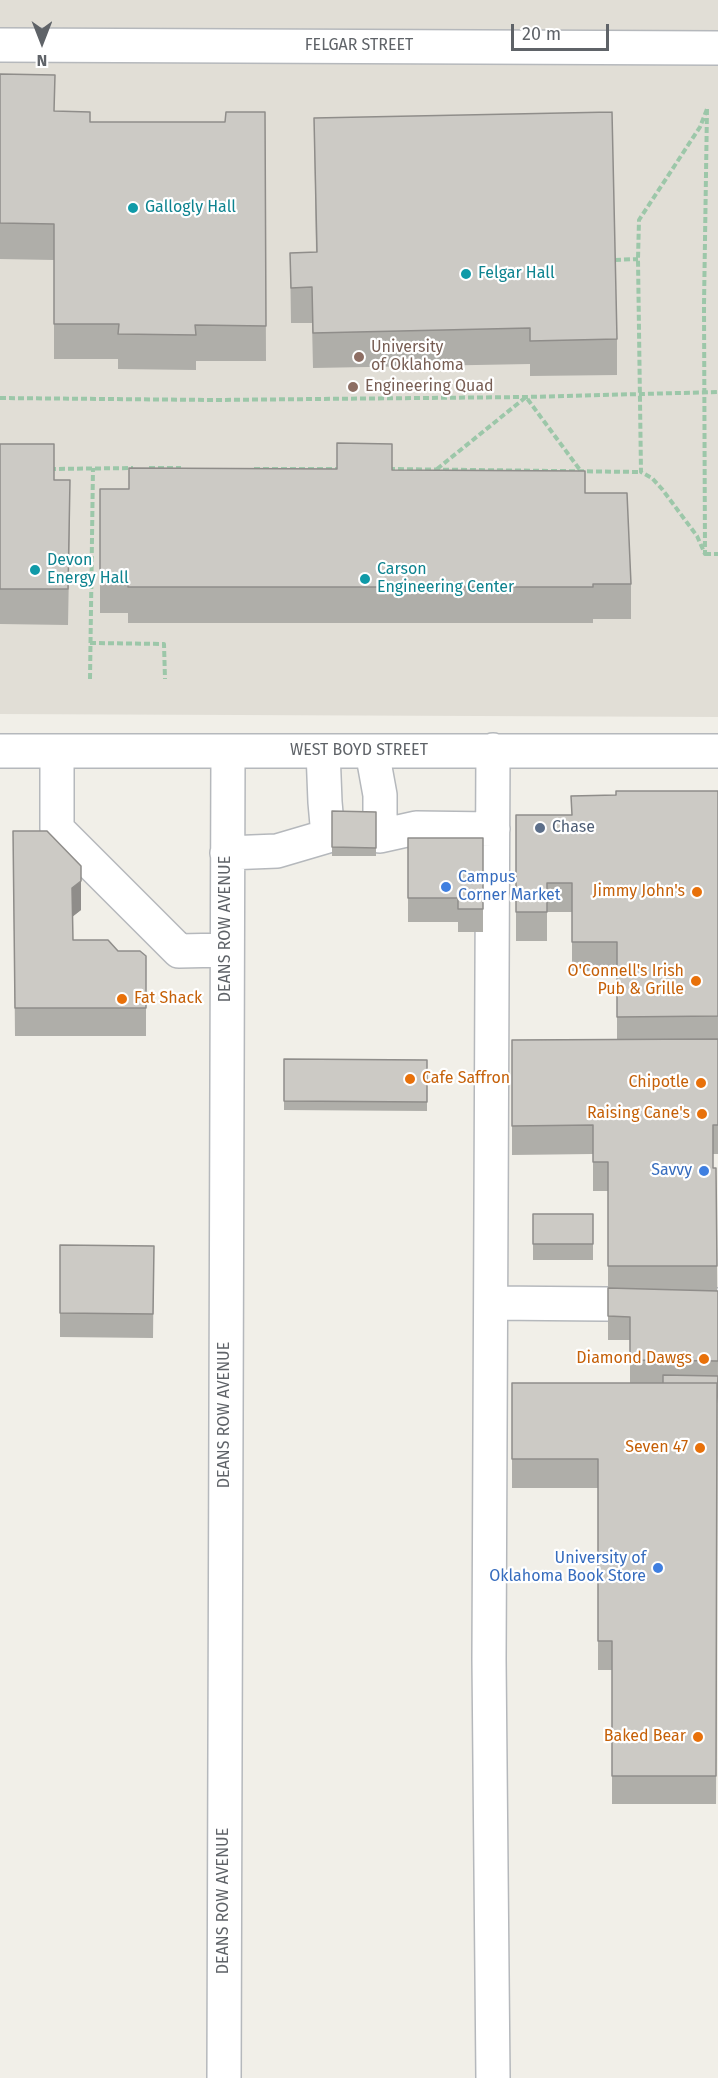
<!DOCTYPE html>
<style>
body{margin:0}
#map{position:relative;width:718px;height:2078px;overflow:hidden;background:#f1efe8;font-family:"Fira Sans",sans-serif}
canvas{display:block}
.north{position:absolute;left:12px;top:12px;width:60px;height:60px;-webkit-text-stroke:4px #fff;paint-order:stroke;rotate:180deg;font-size:16px;font-weight:700;line-height:24px;text-align:center;color:#5f6368}
.north::after{content:'';display:block;margin:auto;width:21px;height:27px;background:#5f6368;clip-path:polygon(50% 0,100% 100%,50% 72%,0 100%)}
.scale{position:absolute;left:511px;top:24px;width:98px;height:27px;box-sizing:border-box;border:3px solid #5f6368;border-top:0;padding-left:8px;font-size:18px;line-height:21px;white-space:nowrap;color:#5f6368;-webkit-text-stroke:4px #fff;paint-order:stroke}
</style>
<div id="map">
<canvas width="718" height="2078"></canvas>
<div class="north">N</div>
<div class="scale">20 m</div>
</div>
<script>
const context = document.querySelector('canvas').getContext('2d');
context.lineJoin = 'round';
function paint(path, color) {
  context.fillStyle = color;
  context.fill(path, 'evenodd');
}
function shape(rows) {
  const path = new Path2D();
  for (const r of rows) {
    path.moveTo(r[0], r[1]);
    for (let i = 2; i < r.length; i += 2) path.lineTo(r[i], r[i + 1]);
  }
  return path;
}
function strokePath(path, color, width, dash) {
  context.strokeStyle = color;
  context.lineWidth = width;
  context.lineCap = dash ? 'butt' : 'round';
  context.setLineDash(dash || []);
  context.stroke(path);
}
function drawText(font, color, halo, rows, align = 'center') {
  context.font = font + ' "Fira Sans",sans-serif';
  context.lineWidth = 4.5;
  context.setLineDash([]);
  context.textBaseline = 'middle';
  context.strokeStyle = halo;
  context.fillStyle = color;
  for (const [text, x, y, turn = 0] of rows) {
    context.save();
    context.translate(x, y);
    context.rotate((+turn || 0) * Math.PI / 180);
    context.textAlign = isNaN(turn) ? turn : align;
    if (halo) context.strokeText(text, 0, 0);
    context.fillText(text, 0, 0);
    context.restore();
  }
}
const education = shape([
 [0,0,718,0,718,717,0,714]
]);
const path = shape([
 [707,109,704,305,705,554,697,536,662,489,652,478,641,472,638,259,639,220,700,127,707,109],
 [615,260,638,259],
 [0,398,212,400,526,397,718,392],
 [149,468,181,468],
 [50,469,133,468],
 [254,469,340,469],
 [389,469,641,472],
 [437,469,526,397,580,470],
 [705,554,718,554],
 [90,643,164,644,165,679],
 [90,679,93,468]
]);
const minor = shape([
 [0,45,718,48],
 [493,750,489,1659,493,2078],
 [0,751,718,751],
 [57,751,57,829,179,951,226,950],
 [372,751,380,795,380,836,416,828,493,829],
 [227,853,277,851,328,836,325,802,323,751],
 [491,1303,718,1305],
 [224,2078,228,752]
]);
const wall = shape([
 [0,74,55,111,90,122,225,122,265,112,266,361,196,361,196,370,118,369,118,359,54,359,54,260,0,259],
 [314,118,617,339,617,375,530,376,530,364,313,368,312,323,291,323,290,253,316,252],
 [0,444,54,480,70,515,68,625,0,624],
 [392,470,585,493,631,584,631,619,593,619,593,623,128,623,128,613,100,613,100,489,129,489],
 [718,791,718,1154,713,1154,713,1168,716,1168,718,1361,716,1804,612,1804,612,1670,598,1670,598,1488,512,1488,512,1383,630,1383,630,1340,608,1340,608,1191,593,1191,593,1154,512,1155,512,1040,617,1039,617,971,572,971,572,912,547,912,547,941,516,941,516,815,571,815,616,795],
 [332,811,376,812,376,856,332,856],
 [13,831,81,910,72,917,73,940,118,951,146,956,146,1036,15,1036],
 [408,838,483,838,483,932,458,932,458,922,408,922],
 [284,1059,427,1060,427,1111,284,1110],
 [533,1214,593,1214,593,1260,533,1260],
 [60,1245,154,1246,153,1338,60,1337]
]);
const shadedWall = shape([
 [81,881,81,910,72,917,72,888]
]);
const building = shape([
 [0,74,55,75,54,111,90,112,90,122,225,122,226,112,265,112,266,326,195,325,196,335,118,334,119,324,54,324,54,224,0,223,0,74],
 [612,112,617,339,530,341,530,328,313,333,312,287,291,288,290,253,317,252,314,118,612,112],
 [337,443,392,444,392,470,585,471,585,493,627,493,631,584,593,584,593,587,128,587,128,578,100,578,100,489,129,489,129,468,337,469,337,443],
 [0,444,54,444,54,480,70,480,68,589,0,589,0,444],
 [616,791,718,791,718,1016,617,1017,617,942,572,942,572,883,547,883,547,912,516,912,516,815,572,815,571,796,616,795,616,791],
 [332,811,376,812,376,848,332,847,332,811],
 [13,831,47,831,81,866,81,881,72,888,73,940,108,940,118,951,140,951,146,956,146,1008,15,1008,13,831],
 [408,838,483,838,483,909,458,909,458,898,408,898,408,838],
 [718,1039,718,1125,713,1125,713,1168,716,1168,717,1266,608,1266,608,1162,593,1162,593,1125,512,1126,512,1040,718,1039],
 [284,1059,427,1060,427,1102,284,1101,284,1059],
 [533,1214,593,1214,593,1244,533,1244,533,1214],
 [60,1245,154,1246,153,1314,60,1313,60,1245],
 [608,1288,718,1291,718,1361,630,1360,630,1317,608,1316,608,1288],
 [663,1375,718,1376,717,1403,717,1383,663,1383,663,1375],
 [512,1383,717,1383,716,1776,612,1776,612,1641,598,1641,598,1459,512,1459,512,1383]
]);
const markers = [
 [133,208,6,"#0f9aa8"],
 [466,274,6,"#0f9aa8"],
 [359,357,6,"#8d6e63"],
 [353,387,6,"#8d6e63"],
 [35,570,6,"#0f9aa8"],
 [365,579,6,"#0f9aa8"],
 [540,828,6,"#5c6f8a"],
 [446,887,6,"#3f7fe0"],
 [697,892,6,"#e8710a"],
 [696,981,6,"#e8710a"],
 [122,999,6,"#e8710a"],
 [410,1079,6,"#e8710a"],
 [701,1083,6,"#e8710a"],
 [702,1114,6,"#e8710a"],
 [704,1171,6,"#3f7fe0"],
 [704,1359,6,"#e8710a"],
 [700,1448,6,"#e8710a"],
 [658,1568,6,"#3f7fe0"],
 [698,1737,6,"#e8710a"]
];
const streetNames = [
 ["FELGAR STREET",359,46],
 ["WEST BOYD STREET",359,751],
 ["DEANS ROW AVENUE",226,929,-90],
 ["DEANS ROW AVENUE",225,1415,-90],
 ["DEANS ROW AVENUE",224,1901,-90]
];
const cultureNames = [
 ["Gallogly Hall",145,208],
 ["Felgar Hall",478,274],
 ["Devon",47,561],
 ["Energy Hall",47,579],
 ["Carson",377,570],
 ["Engineering Center",377,588]
];
const educationNames = [
 ["University",371,348],
 ["of Oklahoma",371,366],
 ["Engineering Quad",365,387]
];
const serviceNames = [
 ["Chase",552,828]
];
const shopNames = [
 ["Campus",458,878,"left"],
 ["Corner Market",458,896,"left"],
 ["Savvy",692,1171],
 ["University of",646,1559],
 ["Oklahoma Book Store",646,1577]
];
const foodNames = [
 ["Jimmy John's",685,892],
 ["O'Connell's Irish",684,972],
 ["Pub & Grille",684,990],
 ["Fat Shack",134,999,"left"],
 ["Cafe Saffron",422,1079,"left"],
 ["Chipotle",689,1083],
 ["Raising Cane's",690,1114],
 ["Diamond Dawgs",692,1359],
 ["Seven 47",688,1448],
 ["Baked Bear",686,1737]
];
paint(education, '#e1ded6');
strokePath(minor, '#b5b8bc', 36);
strokePath(path, '#9cc7a9', 4, [6, 3]);
strokePath(minor, '#fff', 33);
paint(wall, '#afaea9');
paint(shadedWall, '#8f8d8a');
paint(building, '#cccac5');
strokePath(building, '#8f8d8a', 1.5);
for (const [x, y, r, color] of markers) {
  const dot = new Path2D();
  dot.arc(x, y, r, 0, 2 * Math.PI);
  context.fillStyle = color;
  context.fill(dot);
  strokePath(dot, '#fff', 2);
}
drawText('16px', '#5f6368', '#fff', streetNames);
drawText('16px', '#0d838f', '#fff', cultureNames, 'left');
drawText('16px', '#785e54', '#fff', educationNames, 'left');
drawText('16px', '#4e5e75', '#fff', serviceNames, 'left');
drawText('16px', '#366cbe', '#fff', shopNames, 'right');
drawText('16px', '#c56008', '#fff', foodNames, 'right');
</script>
